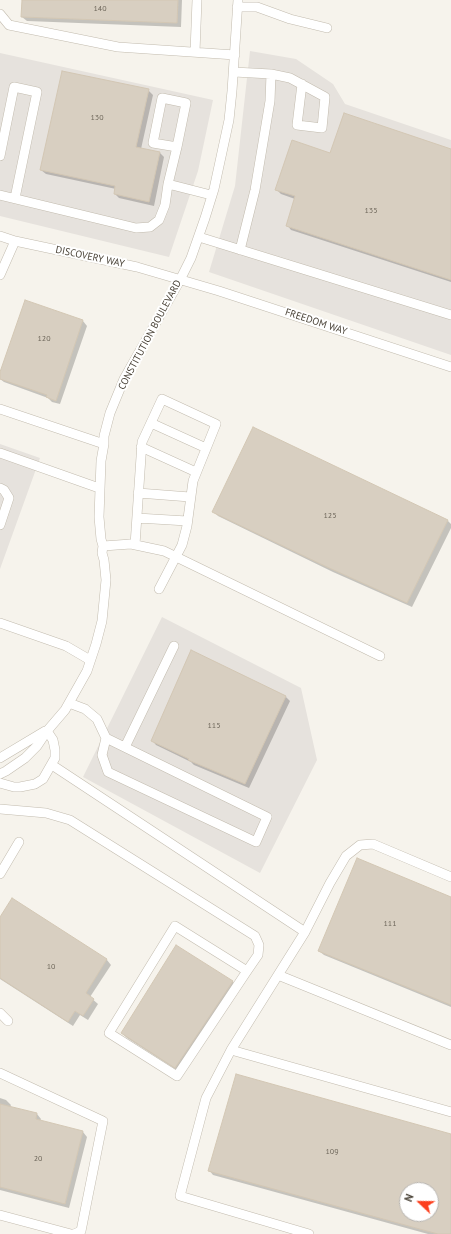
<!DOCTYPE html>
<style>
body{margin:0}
#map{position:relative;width:451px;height:1234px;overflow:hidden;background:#f6f3ec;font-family:"PT Sans",sans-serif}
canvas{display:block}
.north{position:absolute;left:399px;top:1182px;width:40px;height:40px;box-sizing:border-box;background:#fff;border:1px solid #b7b4b0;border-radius:50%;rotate:292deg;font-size:11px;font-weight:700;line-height:16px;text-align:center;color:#4b4439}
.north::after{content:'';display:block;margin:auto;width:14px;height:18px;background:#fc3f1d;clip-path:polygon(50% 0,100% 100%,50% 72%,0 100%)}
</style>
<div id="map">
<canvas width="451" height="1234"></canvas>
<div class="north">N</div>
</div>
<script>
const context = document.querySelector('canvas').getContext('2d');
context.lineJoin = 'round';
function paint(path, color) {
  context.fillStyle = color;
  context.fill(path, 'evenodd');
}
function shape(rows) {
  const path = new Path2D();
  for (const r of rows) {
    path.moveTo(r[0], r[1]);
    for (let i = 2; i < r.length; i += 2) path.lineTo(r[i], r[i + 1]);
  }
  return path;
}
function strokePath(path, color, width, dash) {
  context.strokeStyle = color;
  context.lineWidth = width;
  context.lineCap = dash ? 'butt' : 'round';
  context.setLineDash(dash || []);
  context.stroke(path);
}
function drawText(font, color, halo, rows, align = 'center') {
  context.font = font + ' "PT Sans",sans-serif';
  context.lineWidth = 4;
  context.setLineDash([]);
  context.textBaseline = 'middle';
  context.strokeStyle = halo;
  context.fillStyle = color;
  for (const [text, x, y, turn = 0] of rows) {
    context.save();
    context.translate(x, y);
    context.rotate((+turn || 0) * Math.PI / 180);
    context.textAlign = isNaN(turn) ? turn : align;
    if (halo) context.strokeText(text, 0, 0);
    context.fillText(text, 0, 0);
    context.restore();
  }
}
const industrial = shape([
 [250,51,296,59,333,84,345,104,451,140,451,355,209,272,235,186],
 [0,53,213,100,198,171,169,257,0,216],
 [0,444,40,458,0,569],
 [162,617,301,688,317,760,260,873,83,777]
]);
const shadow = shape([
 [23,0,182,0,181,27,27,21,22,17],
 [148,90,153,95,141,149,160,153,164,157,154,206,119,198,115,194,116,189,46,174,41,170],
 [451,150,451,282,291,230,287,225,295,199,281,194,276,189,331,154],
 [26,301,83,321,87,326,60,404,52,402,48,398,4,382,0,379],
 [254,428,448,521,451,524,451,528,412,607,333,572,218,516,214,512],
 [285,696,290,701,249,788,194,765,191,762,156,745,152,740],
 [451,898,451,1007,324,955,319,951],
 [12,900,107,960,111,965,90,997,98,1004,88,1020,80,1015,73,1026,0,979,0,919],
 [232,981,237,986,180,1072,127,1038,122,1033],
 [0,1098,6,1100,11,1105,10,1107,37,1114,41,1119,40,1121,83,1132,87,1137,69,1208,0,1190],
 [451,1135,451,1234,428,1234,213,1175,209,1170],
 [407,1190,431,1190,431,1214,407,1214]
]);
const building = shape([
 [22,0,178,0,177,23,21,17,22,0],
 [62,71,149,89,136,147,160,152,149,202,114,194,115,186,40,170,62,71],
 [344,113,451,149,451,280,286,226,295,196,275,190,292,140,330,153,344,113],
 [25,300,83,320,56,401,46,397,47,395,0,379,0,372,25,300],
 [253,427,448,520,407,603,327,567,212,512,253,427],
 [191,650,286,696,245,784,188,760,189,759,151,741,191,650],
 [357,858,451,897,451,1005,318,951,357,858],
 [12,898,107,959,86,993,94,999,83,1016,75,1011,68,1022,0,978,0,917,12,898],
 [176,945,233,981,175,1068,121,1033,176,945],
 [236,1074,451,1134,451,1234,438,1234,208,1171,236,1074],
 [407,1190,431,1190,431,1214,407,1214,407,1190],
 [0,1104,37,1113,36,1119,83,1131,65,1204,0,1187,0,1104]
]);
const minor = shape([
 [237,7,257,7,290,19,327,28],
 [0,14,9,25,118,47,235,55],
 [195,52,197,0],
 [234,72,271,74,290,78,325,97,322,128,297,125,302,84],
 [177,147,153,143,162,98,186,103,177,147,168,184,211,195],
 [0,156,14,87,37,92,15,198],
 [0,195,136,228,150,227,159,220,165,205,168,184],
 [0,236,15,241,137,267,219,291,451,367],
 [199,237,451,315],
 [240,250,255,190,270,101,271,74],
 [0,275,15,241],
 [0,409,104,444],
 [151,423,206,448],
 [141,447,196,472],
 [0,453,99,488],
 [0,488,4,490,9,498,0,525],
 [138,493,190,497],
 [137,518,187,521],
 [135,545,142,442,162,399,216,424,193,481,187,526,182,545,159,589],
 [103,546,131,544,164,551,380,656],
 [0,623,66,646,90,660],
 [69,703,85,709,97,719,106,738,102,755,108,772,256,842,267,817,106,738],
 [125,747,174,646],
 [0,758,45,731],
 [52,765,305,932,231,1050,206,1098,180,1196,309,1234],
 [0,774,6,771,25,758,37,746,47,731,65,710,87,671,96,644,102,621,106,580,104,560,102,553,103,546,101,539,99,517,101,461,104,444,104,436,110,413,124,379,180,280,191,258,205,218,214,189,229,120,232,91,238,0],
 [0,783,14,787,20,787,35,784,43,779,55,758,55,750,53,740,47,731],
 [0,809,46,813,70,820,255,936,259,945,258,955,247,971,177,1076,109,1033,175,926,247,971],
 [0,874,19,842],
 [305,932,330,883,346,856,360,845,373,844,451,877],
 [278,975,451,1045],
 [0,1013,8,1021],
 [231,1050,451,1112],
 [0,1073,103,1121,81,1231,74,1234],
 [0,1215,71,1234]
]);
const numberNames = [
 ["140",100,9],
 ["130",97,118],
 ["135",371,211],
 ["120",44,339],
 ["125",330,516],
 ["115",214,726],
 ["111",390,924],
 ["10",51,967],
 ["109",332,1152],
 ["20",38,1159]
];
const streetNames = [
 ["DISCOVERY WAY",90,257,12],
 ["FREEDOM WAY",316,322,18],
 ["CONSTITUTION BOULEVARD",150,335,-62]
];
paint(industrial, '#e6e2dd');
paint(shadow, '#0003');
paint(building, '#d8cfc1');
strokePath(building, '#d3c7b4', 1);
strokePath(minor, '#c2bbae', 10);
strokePath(minor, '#fff', 9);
drawText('8px', '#6e675b', null, numberNames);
drawText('10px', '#4b4439', '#fff', streetNames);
</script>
